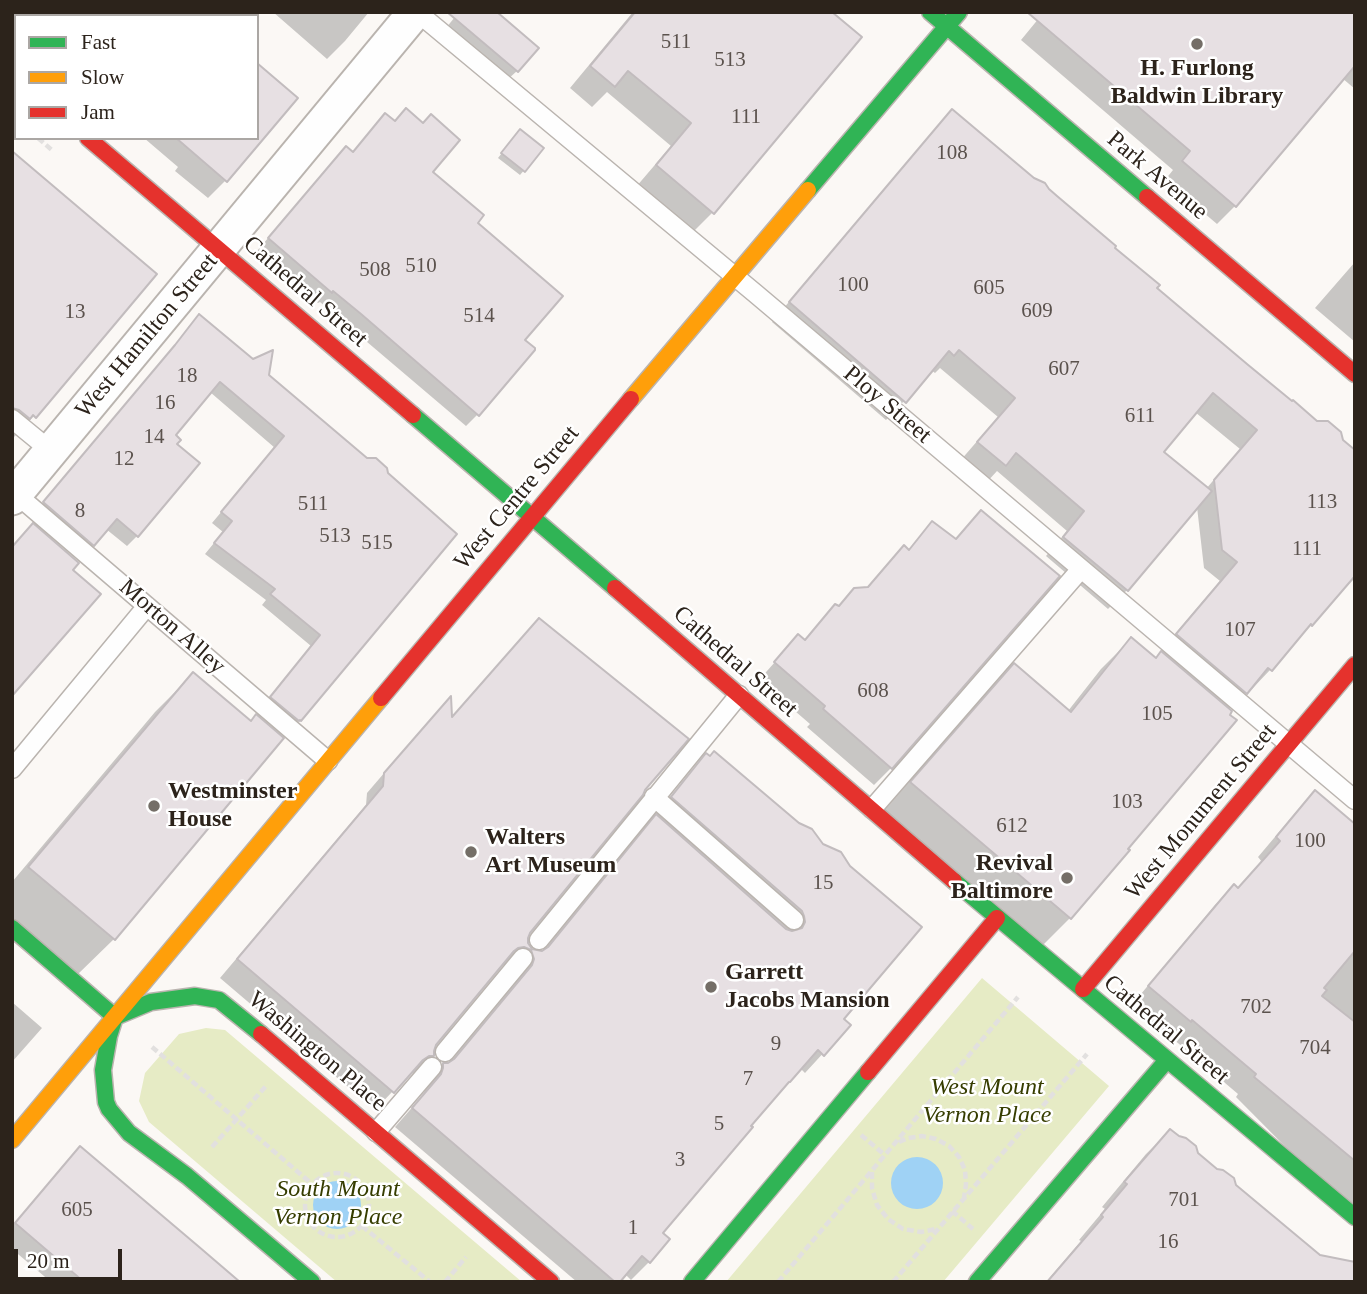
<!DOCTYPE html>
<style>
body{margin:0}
#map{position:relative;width:1367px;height:1294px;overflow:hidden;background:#fbf8f5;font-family:Georgia,serif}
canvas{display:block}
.frame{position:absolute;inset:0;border:14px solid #2c231b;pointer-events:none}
.legend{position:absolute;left:14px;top:14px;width:245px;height:126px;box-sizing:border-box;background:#fff;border:2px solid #aba7a4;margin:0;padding:9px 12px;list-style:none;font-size:21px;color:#2c231b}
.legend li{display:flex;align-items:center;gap:14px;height:35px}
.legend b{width:35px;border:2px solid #aba7a4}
.scale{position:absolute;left:14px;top:1249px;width:108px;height:32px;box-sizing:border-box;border:4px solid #2c231b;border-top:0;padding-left:9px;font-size:21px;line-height:24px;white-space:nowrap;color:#2c231b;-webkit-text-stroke:5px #fff;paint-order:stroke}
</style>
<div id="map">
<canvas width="1367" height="1294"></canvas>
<div class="frame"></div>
<ul class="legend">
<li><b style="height:9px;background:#30b455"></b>Fast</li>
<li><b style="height:9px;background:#ff9f0a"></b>Slow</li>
<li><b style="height:9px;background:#e5322d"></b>Jam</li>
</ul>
<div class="scale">20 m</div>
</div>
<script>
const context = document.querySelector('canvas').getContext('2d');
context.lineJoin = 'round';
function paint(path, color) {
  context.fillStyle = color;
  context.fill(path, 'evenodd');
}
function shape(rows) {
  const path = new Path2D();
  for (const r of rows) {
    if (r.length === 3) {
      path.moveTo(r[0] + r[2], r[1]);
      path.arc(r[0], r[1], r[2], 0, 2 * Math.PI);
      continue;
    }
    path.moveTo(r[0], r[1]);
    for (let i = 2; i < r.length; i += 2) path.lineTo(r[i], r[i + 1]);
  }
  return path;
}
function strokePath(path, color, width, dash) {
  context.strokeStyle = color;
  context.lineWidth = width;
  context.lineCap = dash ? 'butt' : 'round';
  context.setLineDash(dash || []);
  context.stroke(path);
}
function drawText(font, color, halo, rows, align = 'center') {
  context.font = font + ' Georgia,serif';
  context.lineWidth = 5;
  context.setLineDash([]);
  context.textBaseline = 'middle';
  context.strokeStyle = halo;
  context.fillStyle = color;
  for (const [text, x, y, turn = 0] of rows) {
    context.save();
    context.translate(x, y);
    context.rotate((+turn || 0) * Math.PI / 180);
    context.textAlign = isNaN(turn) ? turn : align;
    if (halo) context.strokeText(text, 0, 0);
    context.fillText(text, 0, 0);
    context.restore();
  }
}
const green = shape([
 [982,978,1109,1086,943,1282,726,1282],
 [206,1028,225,1030,522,1282,337,1282,149,1122,139,1101,145,1073,179,1034]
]);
const water = shape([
 [917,1183,26],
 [337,1205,24]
]);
const shadow = shape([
 [73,12,198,12,202,16,70,16],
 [273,12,369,12,345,41,327,59],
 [459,12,517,71,507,80,446,28],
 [633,12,830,12,713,212,691,234,636,187,671,146,607,92,592,107,570,88],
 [1044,12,1355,12,1355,89,1342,78,1235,206,1217,224,1165,180,1173,170,1021,40],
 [296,98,226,180,208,198,175,171,178,167,144,138,257,138],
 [406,110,431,172,475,223,478,414,466,426,320,302,318,303,257,251,334,161,352,154,393,123],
 [952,111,1048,190,1113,248,1155,288,1246,365,1355,573,1270,670,1252,689,1250,687,1228,710,1126,849,1128,851,1070,918,1040,948,882,813,984,695,1014,666,1068,711,1101,669,1131,639,1155,660,1161,655,1159,653,1220,581,1204,568,1197,507,1127,590,1108,609,1046,556,1067,531,997,471,986,483,960,461,998,417,940,368,935,373,931,370,904,401,886,420,772,322,934,130],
 [1195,412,1240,449,1206,489,1162,452],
 [516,135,542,149,520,175,498,158],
 [12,154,34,416,14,437,12,437],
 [1355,262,1355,342,1315,308],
 [200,316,367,460,300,719,290,730,261,708,311,646,262,605,266,600,205,554,223,532,212,523,275,448,210,392,174,435,175,444,137,536,127,546,106,529,83,555,34,514,166,357,189,326],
 [932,523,955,541,1057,576,891,768,874,785,807,727,810,724,759,680,798,636,804,641,835,606,837,608,855,590,866,589,904,548,907,551],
 [521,638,529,932,526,944,531,951,542,953,639,835,656,817,654,816,689,773,707,755,798,825,841,1019,849,1025,805,1073,800,1068,777,1093,661,1234,649,1262,631,1280,625,1274,618,1282,577,1282,395,1127,423,1095,426,1088,425,1083,443,1065,448,1065,514,985,517,980,516,973,512,966,501,965,435,1044,433,1055,415,1073,409,1074,375,1110,220,978,366,805,367,793,433,716,449,700,450,719],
 [193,674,250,723,114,939,76,976,12,922,12,882,155,712],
 [1315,793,1355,826,1355,1217,1236,1097,1238,1094,1172,1038,1170,1040,1131,1006,1215,905,1234,886,1237,889,1262,862,1258,857,1296,812],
 [12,1002,42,1028,12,1062],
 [1170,1131,1197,1154,1348,1282,1046,1282,1081,1241,1079,1240,1105,1209,1102,1207,1146,1154],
 [65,1164,231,1282,51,1282,12,1249,12,1226]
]);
const building = shape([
 [447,12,497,12,539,48,518,72,447,12],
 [635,12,832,12,862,37,714,214,656,165,691,123,628,71,615,87,590,66,635,12],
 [1027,12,1355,12,1355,66,1236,207,1182,161,1190,151,1027,12],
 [257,63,298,98,227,182,176,138,257,138,257,63],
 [406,108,423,123,431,114,460,140,433,172,484,215,478,223,563,296,525,340,535,348,535,350,479,416,361,314,333,291,332,293,268,238,346,146,353,152,385,113,395,121,406,108],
 [952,109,1034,178,1045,183,1049,189,1057,196,1116,246,1115,248,1160,285,1157,288,1247,364,1292,401,1293,400,1317,421,1328,421,1341,432,1343,440,1355,450,1355,576,1312,626,1311,624,1272,671,1268,668,1247,694,1176,634,1237,562,1222,550,1214,480,1257,430,1213,393,1164,452,1212,491,1128,591,1063,537,1084,511,1016,453,1006,466,977,442,1015,398,959,350,954,356,949,351,906,403,789,302,952,109],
 [520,129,544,148,525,172,501,153,520,129],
 [12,151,157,274,36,418,33,415,30,419,19,410,12,408,12,151],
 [199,314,253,359,273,350,269,375,367,458,376,458,387,468,388,473,457,534,301,721,300,720,299,721,270,697,320,635,270,594,275,589,214,543,232,521,221,512,284,436,220,382,176,435,181,440,177,444,200,463,138,537,117,519,94,546,43,502,175,345,199,314],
 [981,510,1060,576,892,769,823,709,825,706,774,662,798,634,805,640,835,604,839,606,854,588,868,587,904,545,909,550,932,521,956,539,981,510],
 [33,523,79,563,73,570,101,594,12,696,12,547,33,523],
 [539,618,689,739,645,790,643,795,530,933,528,938,528,943,532,949,542,951,548,947,656,814,786,929,792,931,802,928,805,922,804,916,802,911,671,797,706,753,710,756,714,751,799,823,812,829,823,844,841,852,850,866,922,927,844,1019,851,1025,824,1056,818,1050,790,1082,789,1082,751,1126,753,1127,663,1233,670,1239,650,1263,642,1256,620,1282,615,1282,412,1108,441,1074,443,1068,443,1063,448,1063,454,1059,532,965,534,959,531,950,524,947,518,948,514,951,436,1045,434,1051,434,1056,429,1056,423,1060,394,1093,237,959,383,786,384,773,451,696,452,717,539,618],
 [1131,637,1156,658,1161,651,1232,711,1230,715,1237,720,1128,849,1130,850,1071,919,910,782,1014,663,1071,712,1131,637],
 [193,672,251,721,256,714,284,738,115,940,28,867,193,672],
 [1315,790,1355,824,1355,951,1324,988,1327,990,1322,996,1355,1022,1355,1161,1254,1077,1256,1074,1192,1020,1191,1022,1148,986,1234,884,1238,888,1280,841,1276,837,1315,790],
 [1170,1129,1179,1136,1186,1138,1196,1146,1198,1153,1217,1169,1223,1170,1234,1178,1236,1185,1320,1255,1355,1262,1355,1282,1047,1282,1103,1217,1101,1215,1127,1184,1124,1182,1170,1129],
 [80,1146,198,1246,240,1282,84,1282,15,1223,80,1146]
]);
const path = shape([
 [12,117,16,120],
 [38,138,53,151],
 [152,1047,312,1184],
 [861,1135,885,1155],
 [899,1142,908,1138,922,1136,936,1139,949,1146,959,1157,965,1170,966,1184,964,1198],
 [212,1147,266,1086],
 [872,1172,872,1188,877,1205,888,1219,903,1229,921,1232,936,1229],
 [337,1205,32],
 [952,1211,973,1229],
 [362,1226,430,1282],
 [445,1282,466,1257],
 [778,1282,1018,997],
 [893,1282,1087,1054]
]);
const lane = shape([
 [417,12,756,294,1355,800],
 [12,419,51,451],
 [16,494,328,761],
 [12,769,147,606],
 [654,797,794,920],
 [872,809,1081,569],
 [539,940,739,695],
 [445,1052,523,958],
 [376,1132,432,1067]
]);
const street = shape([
 [12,498,415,12]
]);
const fast = shape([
 [930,12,1147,197],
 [12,73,16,76],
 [808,190,959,12],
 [413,415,615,588],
 [954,881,1355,1217],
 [12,928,115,1017],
 [261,1034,219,1000,195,996,151,1002,115,1017,109,1036,103,1070,106,1102,109,1109,129,1133,187,1176,312,1282],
 [692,1282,868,1072],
 [977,1282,1167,1060]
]);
const slow = shape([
 [631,399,808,190],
 [12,1140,381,698]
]);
const jam = shape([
 [88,138,413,415],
 [1147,197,1355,374],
 [615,588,954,881],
 [381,698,631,399],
 [1083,989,1355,665],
 [261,1034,551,1282],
 [868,1072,997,918]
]);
const markers = [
 [1197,44,7,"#746e67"],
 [154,806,7,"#746e67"],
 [471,852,7,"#746e67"],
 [1067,878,7,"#746e67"],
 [711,987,7,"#746e67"]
];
const numberNames = [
 ["511",676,42],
 ["513",730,60],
 ["111",746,117],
 ["108",952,153],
 ["510",421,266],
 ["508",375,270],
 ["100",853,285],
 ["605",989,288],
 ["609",1037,311],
 ["13",75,312],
 ["514",479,316],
 ["607",1064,369],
 ["18",187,376],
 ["16",165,403],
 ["611",1140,416],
 ["14",154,437],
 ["12",124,459],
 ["113",1322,502],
 ["511",313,504],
 ["8",80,511],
 ["513",335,536],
 ["515",377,543],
 ["111",1307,549],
 ["107",1240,630],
 ["608",873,691],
 ["105",1157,714],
 ["103",1127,802],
 ["612",1012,826],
 ["100",1310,841],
 ["15",823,883],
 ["702",1256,1007],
 ["9",776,1044],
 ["704",1315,1048],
 ["7",748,1079],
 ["5",719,1124],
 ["3",680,1160],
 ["701",1184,1200],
 ["605",77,1210],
 ["1",633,1228],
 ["16",1168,1242]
];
const poiNames = [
 ["H. Furlong",1197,69,"center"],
 ["Baldwin Library",1197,97,"center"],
 ["Westminster",168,792],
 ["House",168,820],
 ["Walters",485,838],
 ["Art Museum",485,866],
 ["Revival",1053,864,"right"],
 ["Baltimore",1053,892,"right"],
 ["Garrett",725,973],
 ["Jacobs Mansion",725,1001]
];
const streetNames = [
 ["Park Avenue",1157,176,40],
 ["Cathedral Street",305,292,41],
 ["West Hamilton Street",147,336,-50],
 ["Ploy Street",887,405,40],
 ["West Centre Street",517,498,-50],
 ["Morton Alley",172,627,41],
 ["Cathedral Street",735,662,41],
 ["West Monument Street",1201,812,-50],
 ["Cathedral Street",1166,1030,40],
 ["Washington Place",317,1052,40]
];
const parkNames = [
 ["West Mount",987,1088],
 ["Vernon Place",987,1116],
 ["South Mount",338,1190],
 ["Vernon Place",338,1218]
];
paint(green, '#e6ebc5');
paint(water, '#9fd2f5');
paint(shadow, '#0003');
paint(building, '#e7e0e3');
strokePath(building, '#c2bcbe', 2);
strokePath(lane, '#bab4af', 21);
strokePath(street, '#bab4af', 37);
strokePath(fast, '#bab4af', 19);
strokePath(slow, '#bab4af', 19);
strokePath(jam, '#bab4af', 19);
strokePath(path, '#e2e0df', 4.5, [7, 3.5]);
strokePath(lane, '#fefefe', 18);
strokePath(street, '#fefefe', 33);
strokePath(fast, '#30b455', 16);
strokePath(slow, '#ff9f0a', 16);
strokePath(jam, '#e5322d', 16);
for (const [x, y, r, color] of markers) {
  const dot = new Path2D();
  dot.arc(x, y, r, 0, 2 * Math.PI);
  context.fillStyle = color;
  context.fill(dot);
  strokePath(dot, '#fff', 2.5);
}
drawText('21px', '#5b524d', null, numberNames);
drawText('bold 24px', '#2c231b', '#fff', poiNames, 'left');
drawText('24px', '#2c231b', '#fff', streetNames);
drawText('italic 24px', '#363d00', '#fff', parkNames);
</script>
